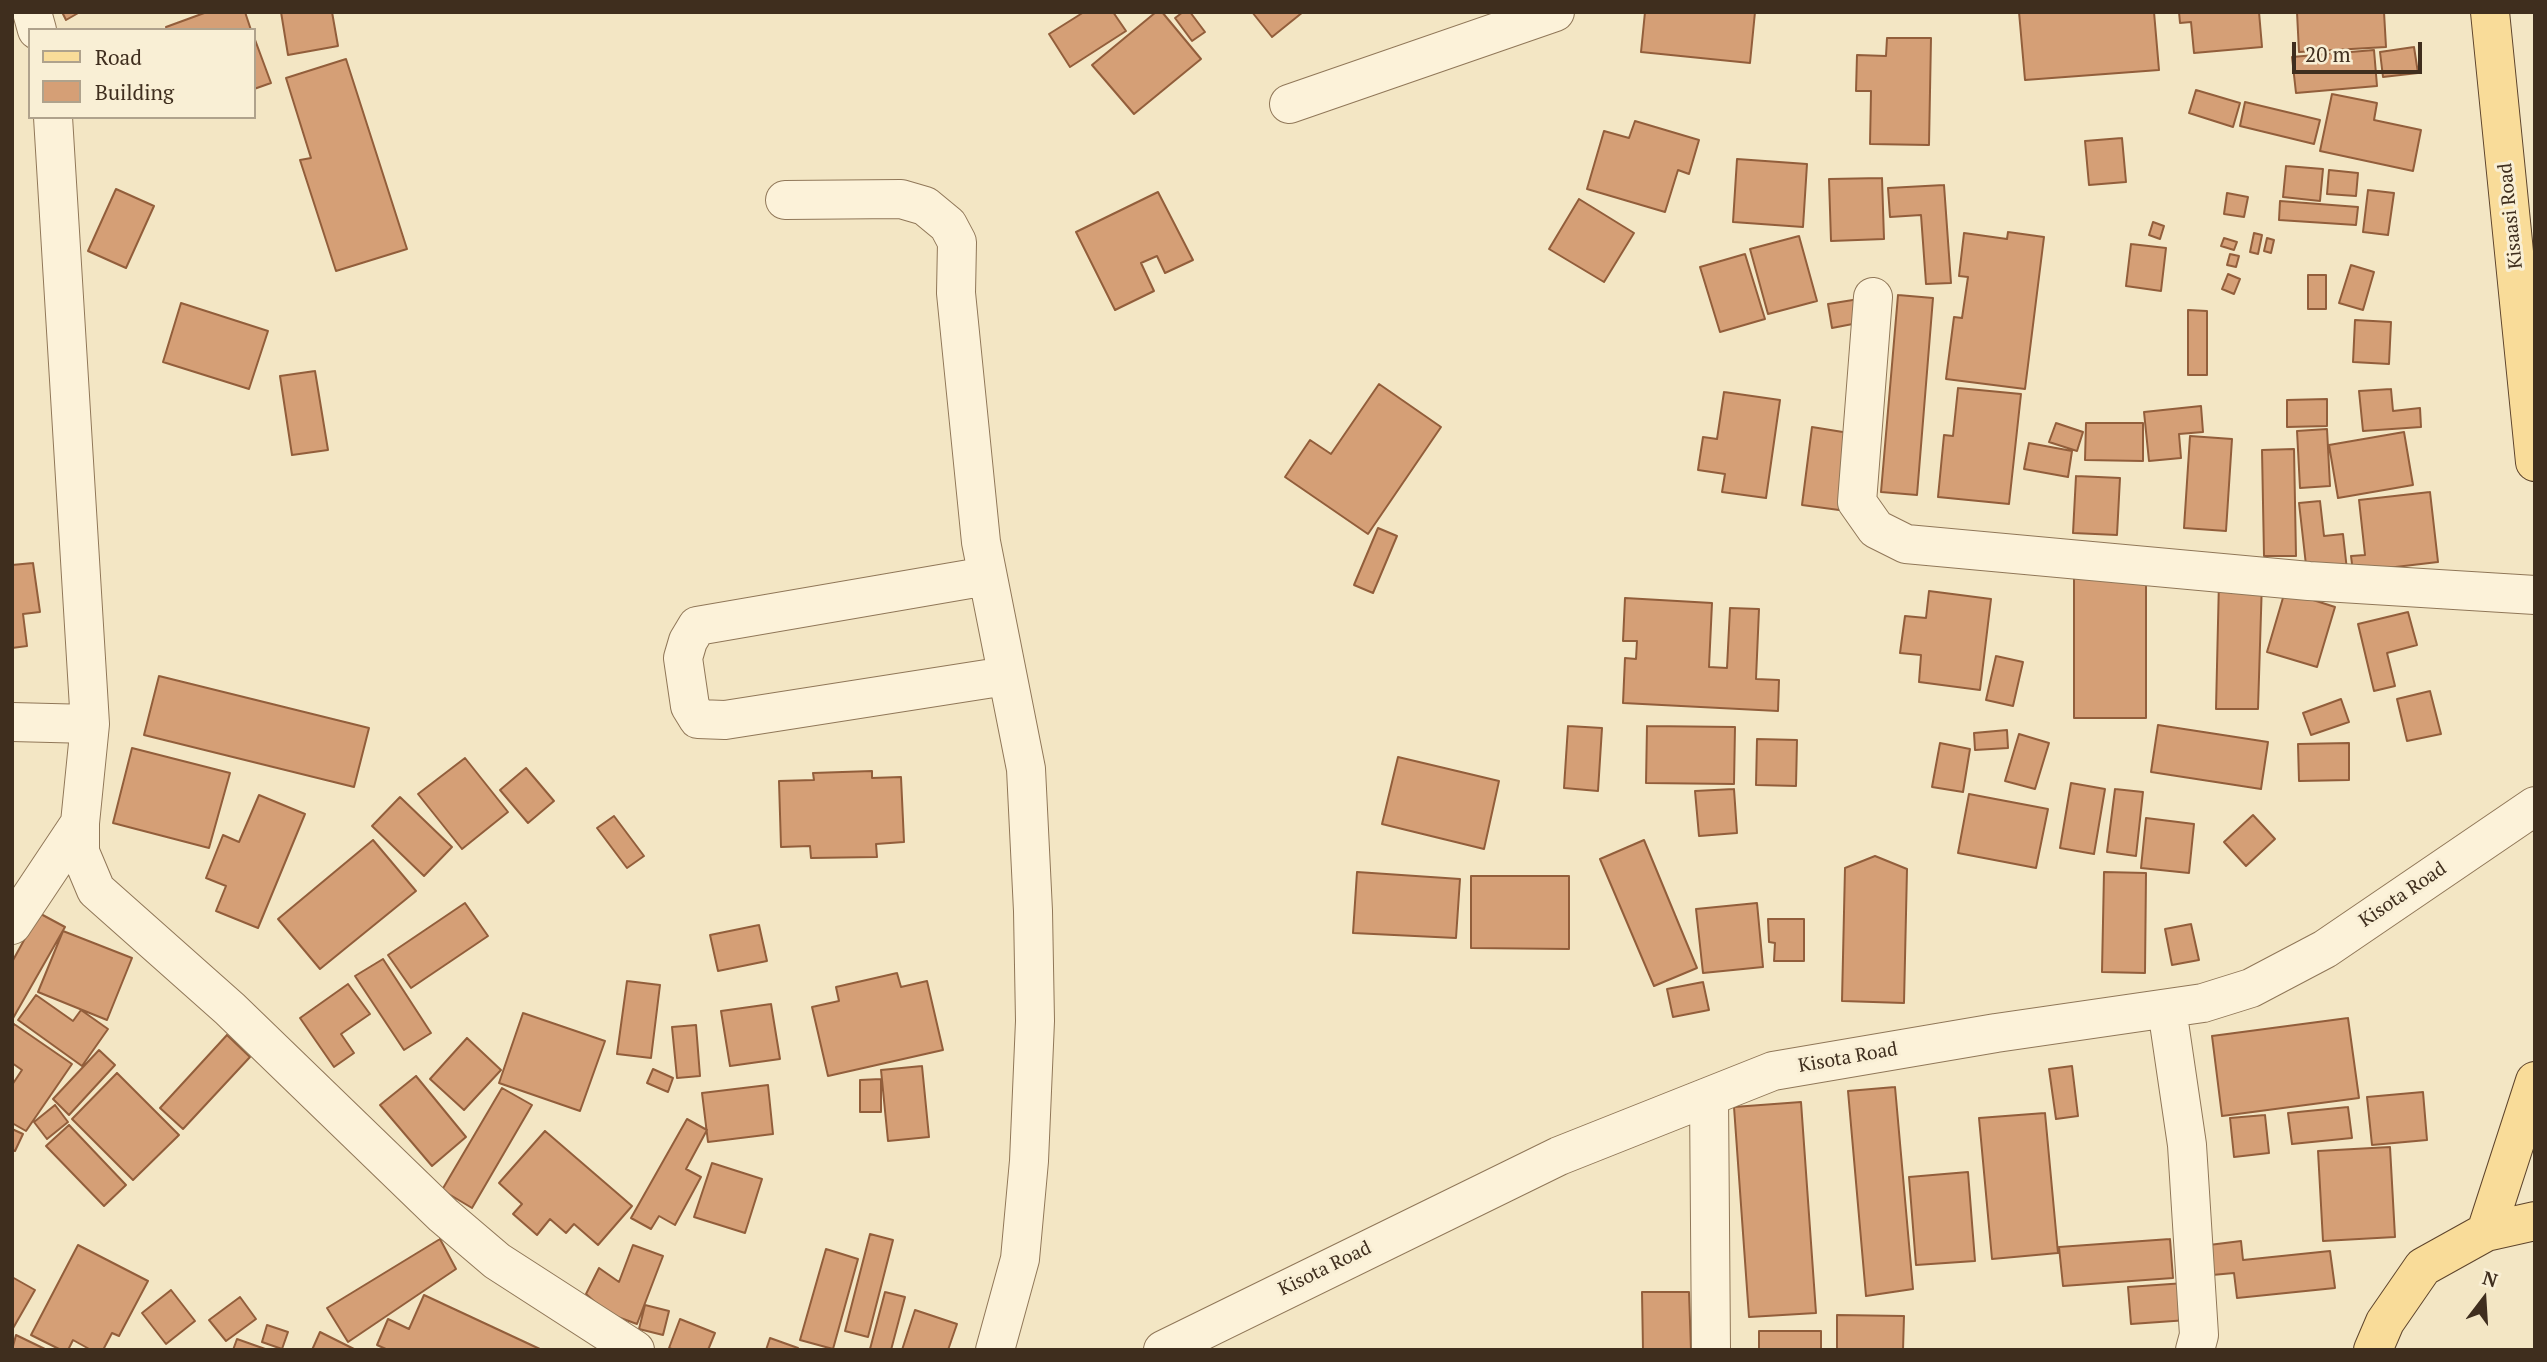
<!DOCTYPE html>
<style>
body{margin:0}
#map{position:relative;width:2547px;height:1362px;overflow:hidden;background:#f3e6c4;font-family:"PT Serif",serif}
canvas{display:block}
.frame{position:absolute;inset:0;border:14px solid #3f2e1e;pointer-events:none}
.legend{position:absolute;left:28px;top:28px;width:228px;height:91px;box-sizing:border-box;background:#f9efd5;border:2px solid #afa28c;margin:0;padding:9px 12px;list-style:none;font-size:21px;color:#3f2e1e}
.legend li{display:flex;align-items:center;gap:14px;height:35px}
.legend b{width:35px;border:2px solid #afa28c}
.north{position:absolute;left:2449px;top:1264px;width:70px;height:70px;-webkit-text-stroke:5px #f9efd5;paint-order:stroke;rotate:17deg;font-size:19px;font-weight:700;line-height:28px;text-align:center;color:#3f2e1e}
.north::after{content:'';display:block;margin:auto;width:24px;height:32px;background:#3f2e1e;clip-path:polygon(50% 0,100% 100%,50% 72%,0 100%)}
.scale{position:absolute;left:2292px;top:42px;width:130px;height:32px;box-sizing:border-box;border:4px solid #3f2e1e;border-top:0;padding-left:9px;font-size:21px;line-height:24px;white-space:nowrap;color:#3f2e1e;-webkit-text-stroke:5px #f9efd5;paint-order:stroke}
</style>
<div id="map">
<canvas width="2547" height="1362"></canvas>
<div class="frame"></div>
<ul class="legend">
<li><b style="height:9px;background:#f9dc99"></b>Road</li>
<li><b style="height:19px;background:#d59f76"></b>Building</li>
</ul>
<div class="north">N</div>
<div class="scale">20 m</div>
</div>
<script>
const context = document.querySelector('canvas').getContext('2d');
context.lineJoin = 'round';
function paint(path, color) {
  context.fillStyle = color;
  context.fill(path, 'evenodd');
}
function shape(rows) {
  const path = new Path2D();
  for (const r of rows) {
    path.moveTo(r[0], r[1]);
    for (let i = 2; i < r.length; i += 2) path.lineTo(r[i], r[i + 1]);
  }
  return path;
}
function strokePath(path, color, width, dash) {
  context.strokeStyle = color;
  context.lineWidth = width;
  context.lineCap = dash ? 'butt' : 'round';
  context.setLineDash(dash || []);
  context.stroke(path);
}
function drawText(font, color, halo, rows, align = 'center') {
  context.font = font + ' "PT Serif",serif';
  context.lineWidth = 6;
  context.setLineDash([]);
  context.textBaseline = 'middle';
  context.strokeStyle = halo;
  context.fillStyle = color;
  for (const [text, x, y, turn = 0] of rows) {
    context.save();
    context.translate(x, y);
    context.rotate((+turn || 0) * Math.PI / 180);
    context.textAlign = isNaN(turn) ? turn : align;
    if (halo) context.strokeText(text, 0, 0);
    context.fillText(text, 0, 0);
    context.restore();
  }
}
const building = shape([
 [62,12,80,12,66,20,62,12],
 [207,12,245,12,251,30,167,30,166,27,207,12],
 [281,12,332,12,338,46,288,55,281,12],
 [1084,12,1113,12,1126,31,1070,67,1049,34,1084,12],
 [1156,12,1162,12,1201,59,1134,114,1092,65,1156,12],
 [1183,12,1190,12,1205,32,1192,41,1175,18,1183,12],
 [1252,12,1303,12,1272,37,1252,12],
 [1645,12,1755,12,1750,63,1641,52,1645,12],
 [2019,12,2154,12,2159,70,2025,80,2019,12],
 [2179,12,2259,12,2262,47,2194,53,2191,22,2180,23,2179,12],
 [2297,12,2384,12,2386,47,2299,52,2297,12],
 [254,37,271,83,254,89,254,37],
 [1887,38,1931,38,1929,145,1870,144,1871,91,1856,91,1857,55,1886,56,1887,38],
 [2414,47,2418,73,2383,77,2380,52,2414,47],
 [2374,50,2377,86,2296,93,2292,57,2374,50],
 [346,59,407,249,336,271,300,160,311,158,286,78,346,59],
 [2196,90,2240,103,2233,127,2189,113,2196,90],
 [2332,94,2377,103,2374,120,2421,130,2413,171,2320,151,2332,94],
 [2245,102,2320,120,2314,144,2240,126,2245,102],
 [1635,121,1699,140,1689,174,1678,170,1665,212,1587,189,1604,131,1629,138,1635,121],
 [2122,138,2126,182,2089,185,2085,141,2122,138],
 [1737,159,1807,164,1803,227,1733,222,1737,159],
 [2286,166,2323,169,2320,201,2283,197,2286,166],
 [2329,170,2358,173,2356,196,2327,194,2329,170],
 [1882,178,1884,239,1831,241,1829,179,1882,178],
 [1944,185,1951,283,1926,284,1921,215,1890,217,1888,188,1944,185],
 [116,189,154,206,126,268,88,251,116,189],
 [2368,190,2394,193,2388,235,2363,232,2368,190],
 [1158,192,1193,260,1165,273,1157,256,1141,263,1154,291,1115,310,1076,232,1158,192],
 [2227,193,2248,197,2244,217,2224,214,2227,193],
 [1579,199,1634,233,1604,282,1549,249,1579,199],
 [2280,201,2358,207,2356,225,2279,220,2280,201],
 [2153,222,2164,226,2160,239,2149,235,2153,222],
 [2008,232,2044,237,2025,389,1946,379,1954,317,1962,318,1968,277,1959,276,1964,233,2007,239,2008,232],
 [2254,233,2262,235,2258,254,2250,252,2254,233],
 [1799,236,1817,301,1768,314,1750,249,1799,236],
 [2224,238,2237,242,2234,250,2221,246,2224,238],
 [2267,238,2274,240,2271,253,2264,251,2267,238],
 [2131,244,2166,248,2161,291,2126,286,2131,244],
 [1745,254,1765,319,1720,332,1700,267,1745,254],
 [2230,254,2239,256,2236,267,2227,265,2230,254],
 [2351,265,2374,272,2363,310,2339,303,2351,265],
 [2228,274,2240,279,2234,294,2222,289,2228,274],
 [2308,275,2326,275,2326,309,2308,309,2308,275],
 [1898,295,1933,298,1917,495,1881,492,1898,295],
 [1859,299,1863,322,1832,328,1828,304,1859,299],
 [181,303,268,331,249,389,163,362,181,303],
 [2188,310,2207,311,2207,375,2188,375,2188,310],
 [2355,320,2391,322,2389,364,2353,362,2355,320],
 [315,371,328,450,292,455,280,376,315,371],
 [1379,384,1441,427,1368,534,1285,477,1310,440,1331,454,1379,384],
 [1958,388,2021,394,2009,504,1938,497,1944,435,1953,436,1958,388],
 [2391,389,2393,411,2420,408,2421,427,2363,431,2359,391,2391,389],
 [1724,392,1780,400,1766,498,1722,492,1725,474,1698,470,1703,437,1717,439,1724,392],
 [2327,399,2327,426,2287,427,2287,400,2327,399],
 [2201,406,2203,432,2179,434,2181,458,2149,461,2144,412,2201,406],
 [2056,423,2083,432,2077,451,2049,442,2056,423],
 [2086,423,2143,423,2143,461,2085,460,2086,423],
 [1812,427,1849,433,1839,510,1802,505,1812,427],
 [2327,429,2330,486,2300,488,2297,431,2327,429],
 [2404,432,2413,485,2338,498,2329,445,2404,432],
 [2190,436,2232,439,2226,531,2184,528,2190,436],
 [2029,443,2072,451,2068,477,2024,469,2029,443],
 [2294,449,2296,556,2264,556,2262,450,2294,449],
 [2076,476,2120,478,2117,535,2073,533,2076,476],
 [2430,492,2438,562,2353,572,2351,556,2365,555,2359,500,2430,492],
 [2320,501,2324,536,2343,534,2347,570,2307,574,2299,503,2320,501],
 [1378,528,1397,536,1373,593,1354,585,1378,528],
 [33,563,40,612,23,614,27,646,12,648,12,565,33,563],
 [2074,576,2146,576,2146,718,2074,718,2074,576],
 [2219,580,2262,581,2258,709,2216,709,2219,580],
 [1929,591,1991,599,1980,690,1919,682,1921,655,1900,653,1905,616,1926,618,1929,591],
 [2285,591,2335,607,2317,667,2267,652,2285,591],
 [1625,598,1712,603,1709,667,1727,668,1730,608,1759,609,1756,679,1779,680,1778,711,1623,703,1625,658,1636,659,1637,641,1623,641,1625,598],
 [2408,612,2417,645,2387,653,2395,686,2374,691,2358,624,2408,612],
 [1996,656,2023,662,2013,706,1986,700,1996,656],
 [159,676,369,728,354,787,144,735,159,676],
 [2430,691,2441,734,2407,741,2397,699,2430,691],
 [2341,699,2349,722,2311,735,2303,713,2341,699],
 [2158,725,2268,742,2261,789,2151,772,2158,725],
 [1568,726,1602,728,1598,791,1564,788,1568,726],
 [1647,726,1735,727,1734,784,1646,783,1647,726],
 [2007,730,2008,748,1975,750,1974,733,2007,730],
 [2019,734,2049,743,2035,789,2005,781,2019,734],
 [1757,739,1797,740,1796,786,1756,785,1757,739],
 [1940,743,1970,749,1963,792,1932,787,1940,743],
 [2349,743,2349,780,2299,781,2298,744,2349,743],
 [132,748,230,773,209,848,113,823,132,748],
 [1398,757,1499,781,1484,849,1382,824,1398,757],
 [465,758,508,812,462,849,418,794,465,758],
 [526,768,554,801,528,823,500,790,526,768],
 [872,771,872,778,901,777,904,842,876,844,877,857,811,858,810,846,781,847,779,781,814,780,813,773,872,771],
 [2071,783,2105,789,2094,854,2060,848,2071,783],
 [1734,789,1737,833,1699,836,1695,791,1734,789],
 [2115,789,2143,792,2136,856,2107,852,2115,789],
 [1969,794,2048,809,2036,868,1958,853,1969,794],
 [259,795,305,814,258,928,216,911,226,886,206,878,223,835,239,842,259,795],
 [400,797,452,847,424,876,372,826,400,797],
 [2253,815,2275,839,2246,866,2224,842,2253,815],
 [614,816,644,856,627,868,597,828,614,816],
 [2146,818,2194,824,2189,873,2141,868,2146,818],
 [373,840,416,891,320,969,278,919,373,840],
 [1644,840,1697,968,1654,986,1600,859,1644,840],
 [1875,856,1907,869,1904,1003,1842,1001,1845,868,1875,856],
 [1357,872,1460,879,1456,938,1353,933,1357,872],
 [2104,872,2146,873,2145,973,2102,972,2104,872],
 [1471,876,1569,876,1569,949,1471,948,1471,876],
 [465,903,488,936,411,988,388,955,465,903],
 [1757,903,1763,967,1703,973,1696,909,1757,903],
 [39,913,65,927,12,1020,12,962,39,913],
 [1768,919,1804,919,1804,961,1774,961,1775,943,1769,942,1768,919],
 [2191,924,2199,960,2172,965,2165,929,2191,924],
 [759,925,767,961,718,971,710,935,759,925],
 [63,931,132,958,107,1020,38,992,63,931],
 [383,959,431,1033,404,1050,355,976,383,959],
 [897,973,901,987,927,981,943,1050,828,1076,812,1007,839,1001,836,987,897,973],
 [627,981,660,985,651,1058,617,1054,627,981],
 [1703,982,1709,1010,1673,1017,1667,989,1703,982],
 [348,984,370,1014,341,1034,354,1053,334,1067,300,1018,348,984],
 [36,995,73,1021,81,1010,108,1029,82,1066,18,1020,36,995],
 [771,1004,780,1059,730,1066,721,1011,771,1004],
 [523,1013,605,1041,580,1111,499,1083,523,1013],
 [2348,1018,2359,1098,2222,1116,2212,1036,2348,1018],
 [14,1024,72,1064,26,1131,12,1123,12,1085,22,1070,12,1063,12,1028,14,1024],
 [696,1025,700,1076,677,1078,672,1027,696,1025],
 [227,1035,250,1057,183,1129,160,1108,227,1035],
 [467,1038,501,1070,464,1110,430,1079,467,1038],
 [99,1050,115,1065,69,1115,53,1099,99,1050],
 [922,1066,929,1137,888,1141,881,1070,922,1066],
 [2072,1066,2078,1116,2056,1119,2049,1069,2072,1066],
 [653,1069,673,1078,668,1092,647,1083,653,1069],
 [117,1073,179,1135,133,1180,72,1119,117,1073],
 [416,1076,466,1137,432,1166,380,1105,416,1076],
 [881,1079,881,1112,860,1112,860,1080,881,1079],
 [768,1085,773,1134,708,1142,702,1093,768,1085],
 [1895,1087,1913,1289,1866,1296,1848,1091,1895,1087],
 [502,1088,532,1105,472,1208,442,1190,502,1088],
 [2423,1092,2427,1140,2372,1145,2367,1097,2423,1092],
 [1801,1102,1816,1313,1749,1317,1734,1107,1801,1102],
 [55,1105,68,1122,47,1139,34,1122,55,1105],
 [2348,1107,2352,1138,2292,1144,2288,1113,2348,1107],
 [2045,1113,2058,1253,1992,1259,1979,1118,2045,1113],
 [2265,1115,2269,1153,2234,1157,2230,1118,2265,1115],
 [687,1119,707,1130,686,1169,701,1177,675,1225,659,1216,651,1229,631,1218,687,1119],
 [69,1125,126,1185,104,1206,46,1146,69,1125],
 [12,1129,23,1134,15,1151,12,1150,12,1129],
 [545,1131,632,1206,598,1245,574,1224,566,1233,550,1219,537,1235,513,1214,522,1204,499,1183,545,1131],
 [2390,1147,2395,1237,2323,1241,2318,1151,2390,1147],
 [712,1163,762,1179,745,1233,694,1217,712,1163],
 [1968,1172,1975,1261,1916,1265,1909,1177,1968,1172],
 [870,1234,893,1240,868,1337,845,1331,870,1234],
 [440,1239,456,1269,348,1342,327,1308,440,1239],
 [2170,1239,2173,1278,2063,1286,2059,1247,2170,1239],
 [2241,1241,2243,1260,2330,1251,2335,1288,2237,1298,2234,1273,2212,1275,2209,1245,2241,1241],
 [78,1245,148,1281,119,1336,112,1333,103,1350,91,1350,73,1340,68,1350,61,1350,31,1335,78,1245],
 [633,1245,663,1256,637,1324,607,1313,586,1294,599,1268,619,1282,633,1245],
 [826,1249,858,1259,833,1349,800,1340,826,1249],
 [12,1277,35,1290,12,1330,12,1277],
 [2185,1283,2188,1320,2131,1324,2128,1287,2185,1283],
 [171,1290,195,1321,166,1344,142,1313,171,1290],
 [885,1292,905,1297,891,1350,873,1350,870,1349,885,1292],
 [1642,1292,1689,1292,1691,1350,1643,1350,1642,1292],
 [424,1295,542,1350,388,1350,377,1345,388,1319,409,1329,424,1295],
 [240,1297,256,1319,226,1341,209,1320,240,1297],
 [645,1305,669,1311,663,1335,639,1329,645,1305],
 [915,1310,957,1324,948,1350,902,1350,915,1310],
 [1837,1315,1904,1316,1903,1350,1837,1350,1837,1315],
 [680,1319,715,1333,708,1350,674,1350,669,1348,680,1319],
 [267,1325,288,1332,282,1349,262,1342,267,1325],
 [1759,1331,1821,1331,1821,1350,1759,1350,1759,1331],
 [320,1332,356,1350,312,1350,320,1332],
 [16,1335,47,1350,12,1350,16,1335],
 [770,1338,798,1348,797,1350,766,1350,770,1338],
 [237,1339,268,1350,233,1350,237,1339]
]);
const minor = shape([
 [32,12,37,30],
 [1289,104,1555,12],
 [53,117,90,724,80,823,80,852,96,890,230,1009,443,1215,497,1261,635,1350],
 [785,200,901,199,925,206,948,225,957,242,956,293,981,542,1026,769,1033,911,1035,1021,1029,1161,1020,1259,995,1350],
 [1873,297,1857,502,1876,529,1906,544,2309,581,2535,595],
 [987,576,697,626,688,641,683,658,690,706,698,719,725,720,1006,676],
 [12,722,90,724],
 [12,925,80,823],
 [2167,1009,2187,1145,2199,1335,2195,1350],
 [1709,1097,1711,1350],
 [1163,1350,1559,1156,1773,1071,1996,1033,2203,1003,2251,988,2325,949,2535,806]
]);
const major = shape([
 [2490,12,2535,462],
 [2486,1232,2535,1081],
 [2373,1350,2385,1322,2423,1267,2486,1232,2535,1221]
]);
const streetNames = [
 ["Kisaasi Road",2511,216,-96],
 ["Kisota Road",2403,895,-34],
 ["Kisota Road",1848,1058,-10],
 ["Kisota Road",1325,1269,-26]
];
paint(building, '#d59f76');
strokePath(building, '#925e3b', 2);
strokePath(minor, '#907758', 40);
strokePath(major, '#5e442c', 40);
strokePath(minor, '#fcf2d9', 38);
strokePath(major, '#f9dc99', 38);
drawText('19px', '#3f2e1e', '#f9efd5', streetNames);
</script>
